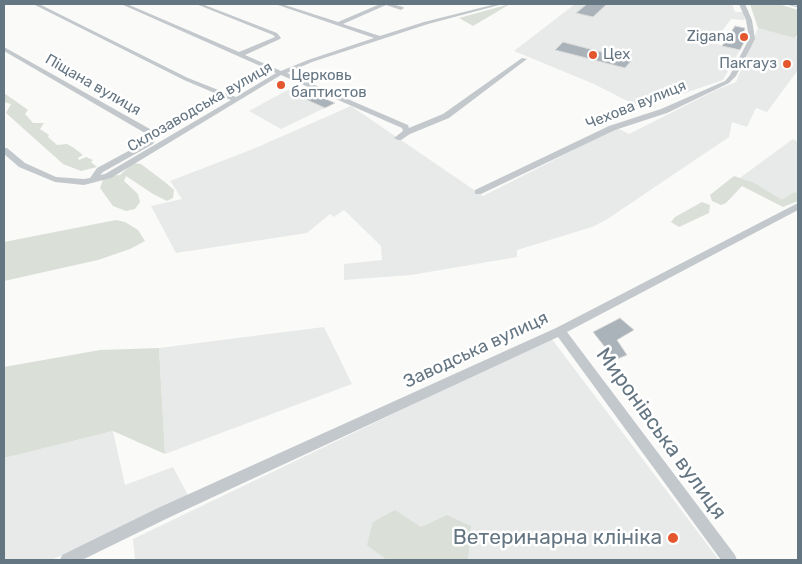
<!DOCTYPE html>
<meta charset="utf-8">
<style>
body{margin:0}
#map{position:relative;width:802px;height:564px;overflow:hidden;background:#fafaf8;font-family:Rubik,sans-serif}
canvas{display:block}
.frame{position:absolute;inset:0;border:5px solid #657683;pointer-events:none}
</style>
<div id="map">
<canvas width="802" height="564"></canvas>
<div class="frame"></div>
</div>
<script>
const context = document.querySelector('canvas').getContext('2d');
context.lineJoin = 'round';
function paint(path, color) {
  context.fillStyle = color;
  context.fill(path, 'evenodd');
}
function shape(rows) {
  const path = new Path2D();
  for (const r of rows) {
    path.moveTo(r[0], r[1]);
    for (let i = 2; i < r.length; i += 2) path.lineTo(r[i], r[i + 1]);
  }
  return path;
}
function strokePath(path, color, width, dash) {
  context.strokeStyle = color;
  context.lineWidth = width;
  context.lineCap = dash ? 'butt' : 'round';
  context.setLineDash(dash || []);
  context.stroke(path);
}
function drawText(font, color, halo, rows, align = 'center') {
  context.font = font + ' Rubik,sans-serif';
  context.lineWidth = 5;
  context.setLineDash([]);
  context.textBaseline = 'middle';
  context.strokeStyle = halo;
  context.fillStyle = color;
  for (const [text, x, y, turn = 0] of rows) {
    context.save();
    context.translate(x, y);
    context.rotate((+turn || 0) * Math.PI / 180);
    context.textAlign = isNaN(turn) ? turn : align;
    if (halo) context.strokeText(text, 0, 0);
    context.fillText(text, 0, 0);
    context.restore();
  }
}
const built = shape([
 [575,4,732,4,735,12,743,12,745,20,731,19,713,43,740,50,723,80,641,108,594,84,514,51],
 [758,28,798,38,798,70,767,112,756,108,747,127,732,122,729,137,606,220,592,227,517,250,517,257,411,275,344,280,344,264,382,260,381,246,344,210,334,217,330,214,307,233,176,253,151,206,182,199,170,181,253,149,351,106,483,196,617,128,629,134,716,90,736,82],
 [295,86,335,103,281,129,249,111],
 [793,139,798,142,798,192,782,203,737,180],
 [324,327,352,384,165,454,159,348],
 [551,338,719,560,135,560,133,539],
 [113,431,125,485,173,467,189,497,51,560,4,560,4,458]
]);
const green = shape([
 [510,4,473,26,459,18],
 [750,4,779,4,798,10,798,34,795,38,758,28],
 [4,93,28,110,25,114,33,123,44,123,40,129,49,135,48,137,57,145,67,144,74,148,83,155,78,158,79,160,86,157,93,160,91,162,97,167,81,171,63,164,6,113,11,104,4,102],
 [133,163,141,164,166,183,174,190,173,198,167,201,153,194,126,176,124,181,138,194,140,202,135,209,126,211,113,206,100,188,103,180,109,176,120,175],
 [734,176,754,183,782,200,795,192,798,194,798,201,783,207,742,186,726,203,721,205,712,201,710,195],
 [702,202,710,205,709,213,679,227,671,222,675,217],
 [116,220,125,222,138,230,145,241,130,249,98,260,4,281,4,242],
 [159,348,165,454,113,431,4,458,4,367,100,350],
 [395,510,421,527,447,515,471,526,468,560,387,560,367,545,373,522]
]);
const stream = shape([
 [787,4,798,7]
]);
const building = shape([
 [587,4,607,4,593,17,576,13,587,4],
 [735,26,745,28,744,34,747,37,740,50,722,46,735,26],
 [563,42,632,60,625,68,555,50,563,42],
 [314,94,335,103,325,108,305,99,314,94],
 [620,318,634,330,617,340,627,355,615,360,593,332,620,318]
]);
const minor = shape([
 [33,4,39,4,188,78,236,97,276,73,121,4,127,4,239,52,275,37,273,35,196,4,202,4,277,33,281,38,280,39,245,55,281,71,308,60,374,38,275,4,282,4,338,22,380,4,392,4,403,7,404,8,401,10,386,5,343,24,380,36,424,22,496,4,503,4,428,24,312,62,287,73,408,125,409,128,443,114,522,58,527,59,449,118,410,134,401,140,398,140,394,138,403,131,402,128,281,75,111,178,84,185,55,182,19,167,4,154,4,148,7,148,25,163,56,177,84,179,90,178,97,168,147,141,150,136,4,51,4,47,157,133,158,135,153,144,103,172,100,175,105,174,231,100,184,80,33,4],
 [739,4,745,4,752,20,755,39,736,76,729,83,667,113,615,130,481,194,475,194,475,190,609,126,661,109,725,81,730,75,749,39,746,20,739,4],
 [794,4,798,4,798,6,795,5,794,4],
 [798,203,798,210,567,332,735,555,737,560,721,560,558,337,168,518,82,560,60,560,62,555,158,508,556,328,798,203]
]);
const markers = [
 [744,37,5,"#e4572e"],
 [593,55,5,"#e4572e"],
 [787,64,5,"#e4572e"],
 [281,85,5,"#e4572e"],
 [673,538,6,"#e4572e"]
];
const farPoinames = [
 ["Zigana",734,37],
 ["Цех",603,55,"left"],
 ["Пакгауз",777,64],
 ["Церковь",291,76,"left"],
 ["баптистов",291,93,"left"]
];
const farStreetnames = [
 ["Піщана вулиця",93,85,30],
 ["Чехова вулиця",636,105,-22],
 ["Склозаводська вулиця",200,107,-30]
];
const streetNames = [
 ["Заводська вулиця",476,350,-25]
];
const nearStreetnames = [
 ["Миронівська вулиця",661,434,54]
];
const nearPoinames = [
 ["Ветеринарна клініка",662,538]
];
paint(built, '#e8e9e9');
paint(green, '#dadfd7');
strokePath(stream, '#bbc7cb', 1);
paint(building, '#aab3b9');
strokePath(building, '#dcdcda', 1);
paint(minor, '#c3c8cc');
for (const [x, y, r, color] of markers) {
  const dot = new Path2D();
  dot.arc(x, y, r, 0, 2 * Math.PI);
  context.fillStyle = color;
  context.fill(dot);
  strokePath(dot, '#fff', 2);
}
drawText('15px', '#657683', '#fff', farPoinames, 'right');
drawText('15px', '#657683', '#fff', farStreetnames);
drawText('18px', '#657683', '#fff', streetNames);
drawText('21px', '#657683', '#fff', nearStreetnames);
drawText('21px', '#657683', '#fff', nearPoinames, 'right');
</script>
